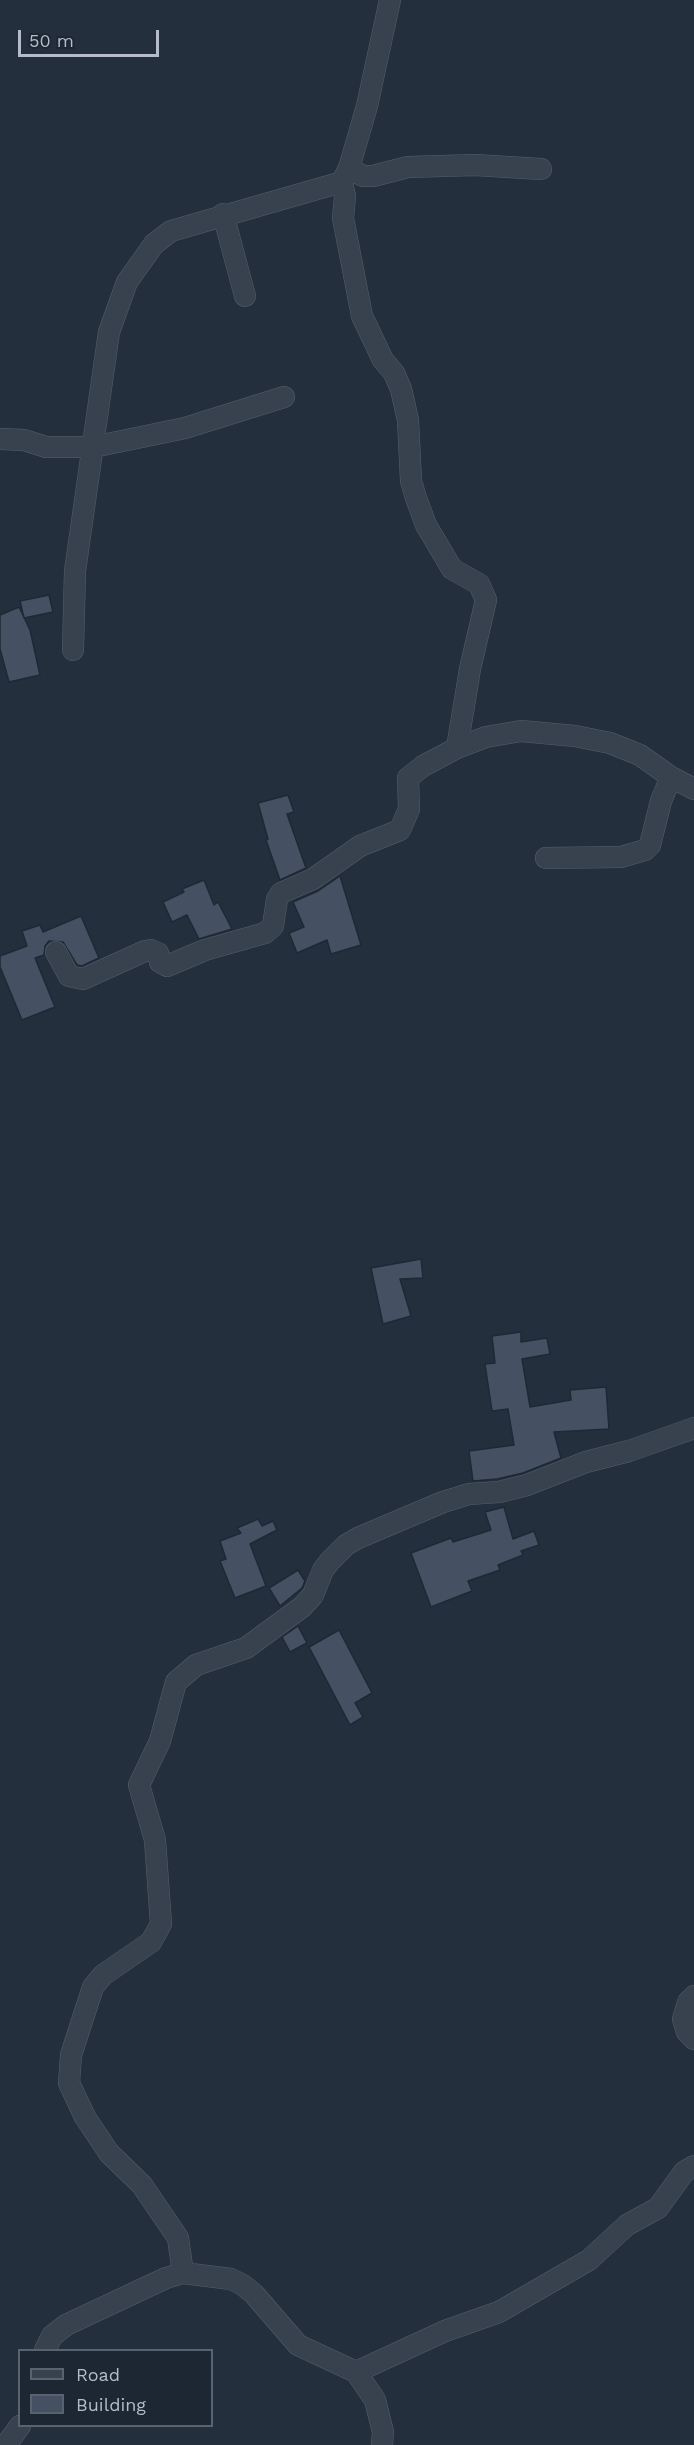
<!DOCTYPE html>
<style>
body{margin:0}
#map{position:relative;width:694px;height:2445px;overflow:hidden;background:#242f3e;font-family:"Work Sans",sans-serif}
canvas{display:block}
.legend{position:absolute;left:18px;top:2349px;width:195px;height:78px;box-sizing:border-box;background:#1d2633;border:2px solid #59626f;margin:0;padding:8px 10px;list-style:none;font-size:18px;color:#b4bcc9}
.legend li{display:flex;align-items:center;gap:12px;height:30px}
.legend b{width:30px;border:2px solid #59626f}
.scale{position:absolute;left:18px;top:30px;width:141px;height:27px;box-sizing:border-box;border:3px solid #b4bcc9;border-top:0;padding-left:8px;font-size:18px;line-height:21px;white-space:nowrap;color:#b4bcc9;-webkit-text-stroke:4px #1d2633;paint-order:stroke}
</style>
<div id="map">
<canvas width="694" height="2445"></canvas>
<ul class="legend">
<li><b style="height:8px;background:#38414e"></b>Road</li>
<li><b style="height:16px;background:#455162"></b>Building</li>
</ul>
<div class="scale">50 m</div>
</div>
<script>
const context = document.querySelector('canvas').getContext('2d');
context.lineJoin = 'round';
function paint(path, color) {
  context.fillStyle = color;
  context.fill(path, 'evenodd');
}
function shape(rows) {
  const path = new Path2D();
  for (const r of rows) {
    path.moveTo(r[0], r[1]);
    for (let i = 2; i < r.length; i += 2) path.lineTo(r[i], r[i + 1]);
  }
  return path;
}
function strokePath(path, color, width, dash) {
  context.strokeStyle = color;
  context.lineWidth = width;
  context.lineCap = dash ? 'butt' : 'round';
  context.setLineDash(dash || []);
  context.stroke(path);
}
const building = shape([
 [49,595,53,612,24,618,20,601,49,595],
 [19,607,30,630,40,675,9,682,0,649,0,615,19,607],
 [288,795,294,812,287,814,306,868,280,880,266,840,268,839,258,803,288,795],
 [340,876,361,945,331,954,327,940,297,953,289,933,304,927,293,902,318,891,340,876],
 [204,880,214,905,218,902,232,929,199,939,187,915,172,922,163,902,184,892,182,889,204,880],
 [81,916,99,958,82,966,77,965,63,942,49,941,45,946,44,955,35,958,55,1007,22,1020,0,967,0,956,27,946,22,931,40,925,43,932,81,916],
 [421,1259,423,1278,400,1279,411,1316,383,1324,371,1268,421,1259],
 [521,1332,521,1342,547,1338,550,1354,522,1359,530,1407,571,1400,570,1390,606,1387,609,1429,554,1432,561,1458,523,1473,497,1479,473,1481,469,1451,514,1445,508,1409,492,1411,485,1364,495,1363,492,1336,521,1332],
 [504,1507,513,1539,534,1531,539,1545,521,1551,523,1555,498,1565,500,1570,468,1581,472,1591,431,1607,411,1553,451,1538,453,1542,491,1530,485,1512,504,1507],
 [258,1519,262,1526,273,1521,277,1530,250,1544,266,1586,235,1598,220,1561,226,1559,220,1541,241,1533,237,1528,258,1519],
 [298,1570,305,1581,302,1588,280,1606,269,1588,298,1570],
 [298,1626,307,1643,290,1652,282,1637,298,1626],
 [339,1630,372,1693,355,1703,363,1717,350,1725,309,1647,339,1630]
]);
const street = shape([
 [349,168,363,176,373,176,408,167,475,165,541,169],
 [342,182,345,196,343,218,362,316,383,360,394,373,401,389,408,420,411,481,416,498,426,525,452,569,479,584,486,600,470,669,457,748],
 [223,214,245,296],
 [0,439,24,440,46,447,93,447,185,428,284,397],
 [73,650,75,571,109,332,127,282,154,244,171,231,342,182,349,168,367,106,390,0],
 [546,858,621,857,645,850,650,845,661,801,671,777,694,789],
 [56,952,69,976,83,979,145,951,151,950,158,953,160,962,167,966,205,950,265,933,273,926,277,899,281,893,313,879,360,846,400,830,409,809,408,778,423,766,457,748,486,737,521,731,575,736,610,743,640,755,671,777],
 [694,1996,688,2002,683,2019,687,2032,694,2039],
 [183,2273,178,2238,142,2185,109,2153,85,2117,69,2083,71,2055,93,1987,103,1975,151,1942,161,1924,155,1840,139,1785,160,1741,176,1682,196,1665,246,1648,302,1607,313,1595,323,1570,330,1561,346,1545,358,1538,443,1502,469,1494,499,1492,527,1485,586,1462,629,1451,694,1428],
 [45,2350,52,2336,66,2325,166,2278,183,2273,231,2279,243,2285,254,2294,298,2345,356,2372,445,2331,499,2312,589,2260,627,2225,658,2208,684,2172,694,2166],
 [356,2372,375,2400,383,2432,382,2445],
 [6,2445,20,2426]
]);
paint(building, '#455162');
strokePath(building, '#1f2835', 1.5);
strokePath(street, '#565f6c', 22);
strokePath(street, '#38414e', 21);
</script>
